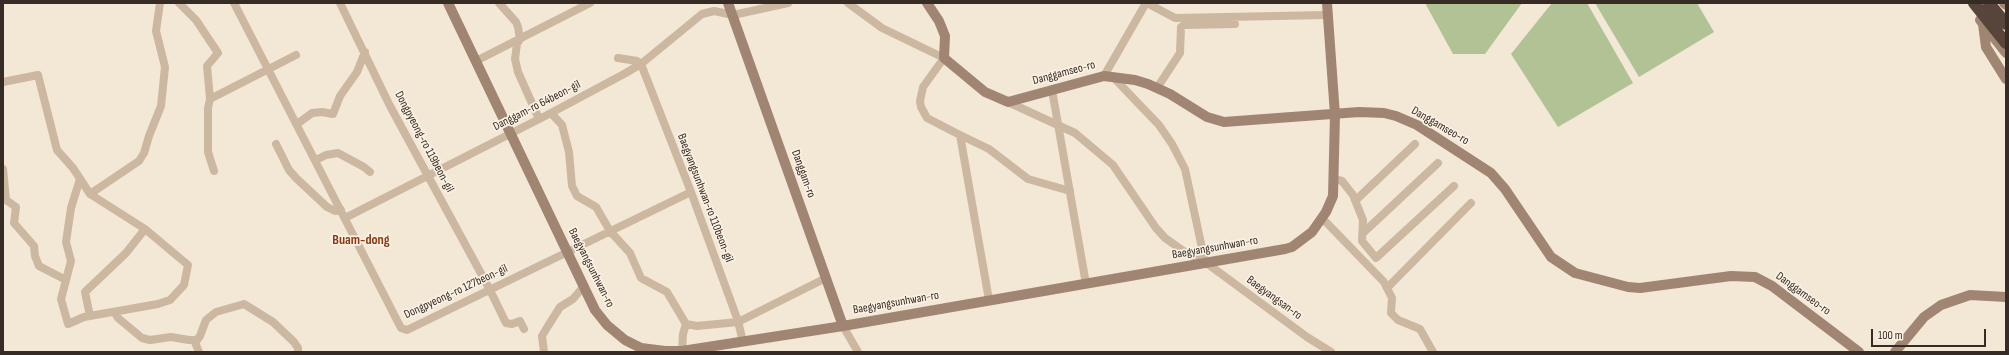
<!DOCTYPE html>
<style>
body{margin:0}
#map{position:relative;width:2009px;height:355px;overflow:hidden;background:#f3e7d6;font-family:"Sofia Sans Condensed",sans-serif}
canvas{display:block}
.frame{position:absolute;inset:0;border:4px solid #362b25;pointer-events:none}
.scale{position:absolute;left:1871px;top:329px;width:115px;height:18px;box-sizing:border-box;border:2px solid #362b25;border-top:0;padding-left:5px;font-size:12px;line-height:14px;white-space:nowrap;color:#362b25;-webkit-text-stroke:3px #fbf1e3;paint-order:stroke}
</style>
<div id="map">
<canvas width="2009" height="355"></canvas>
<div class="frame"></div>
<div class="scale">100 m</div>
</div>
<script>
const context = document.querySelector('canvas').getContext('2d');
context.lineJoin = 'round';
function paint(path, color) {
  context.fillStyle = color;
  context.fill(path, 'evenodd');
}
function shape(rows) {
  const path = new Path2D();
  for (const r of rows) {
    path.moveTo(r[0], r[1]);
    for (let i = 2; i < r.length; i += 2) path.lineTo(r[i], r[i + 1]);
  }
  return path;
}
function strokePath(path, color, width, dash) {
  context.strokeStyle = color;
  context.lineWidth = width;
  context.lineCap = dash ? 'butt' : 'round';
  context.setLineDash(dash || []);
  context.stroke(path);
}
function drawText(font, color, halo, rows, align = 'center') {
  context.font = font + ' "Sofia Sans Condensed",sans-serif';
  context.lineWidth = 3.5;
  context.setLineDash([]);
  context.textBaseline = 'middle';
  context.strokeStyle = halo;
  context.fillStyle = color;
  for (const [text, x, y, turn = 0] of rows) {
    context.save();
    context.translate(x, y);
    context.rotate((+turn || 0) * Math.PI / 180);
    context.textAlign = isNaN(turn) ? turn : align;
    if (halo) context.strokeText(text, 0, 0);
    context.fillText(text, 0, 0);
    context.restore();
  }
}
const green = shape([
 [1425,3,1522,3,1485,54,1453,54],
 [1552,3,1587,3,1633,83,1558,127,1511,54],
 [1595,3,1697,3,1714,32,1639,77]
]);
const street = shape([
 [179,3,196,20,218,53,207,66,210,99,208,108,208,152,214,171],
 [234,3,401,328,407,330,691,192],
 [340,3,390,106,490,290,506,323,512,324,520,321,524,329],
 [499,3,516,22,518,27,520,39,517,44,515,59,518,72,539,119],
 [848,3,882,28,944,58,923,87,920,101,921,107,927,118,960,135,989,300],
 [1147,3,1175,18,1327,15],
 [618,58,637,61,641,64,691,192,738,321,743,342],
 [476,61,590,3],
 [1104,76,1146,3],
 [1114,78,1159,125,1172,144,1185,169,1205,262],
 [3,82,38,75,57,150,73,168,90,194,145,229,188,265,184,285,170,300,158,304,84,317,68,324,61,299,66,280,39,266,35,256,34,246,14,223,16,207,6,200,3,169],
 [1157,88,1180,53,1181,27,1184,25,1235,24],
 [1052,90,1086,284],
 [210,99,296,55],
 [1008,102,1075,133,1113,165,1156,228,1165,238,1185,252,1205,262,1307,337,1331,352],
 [551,113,562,125,569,152,572,186,577,196,596,207,610,231,630,253,641,278,667,292,686,324,683,334,682,352],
 [297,124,312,113,322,112,333,114,340,96,357,72,365,52],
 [960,135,989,149,1028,179,1070,191],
 [276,144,289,170,296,178,327,207,335,211,341,210],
 [316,160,326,155,338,153,364,167,370,172],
 [1334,179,1342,181,1353,195,1363,220,1362,241,1376,258,1454,186],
 [90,194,139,161,144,153,149,136,161,106,165,67,156,31,160,3],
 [1356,200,1415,144],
 [345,218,551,113,624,74,641,64,702,14,714,11,733,15,788,3],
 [1323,219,1384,282,1392,298,1391,313,1398,320,1420,329,1433,352],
 [1363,233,1438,163],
 [66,280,71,261,66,242,71,208,80,179],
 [1387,288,1471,203],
 [115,313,118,318,142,338,150,340,171,337,189,340,197,340,200,336,206,320,216,312,244,304,273,322,294,342,298,348,298,352],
 [90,316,85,292,126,253,145,229],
 [686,324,697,326,738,322,826,278],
 [843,326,858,352],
 [194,340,199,352],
 [544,352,542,336,548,326,560,307,573,299,584,286]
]);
const secondary = shape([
 [448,3,595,310,607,325,625,340,641,348,665,351,682,351,843,326,1285,249,1292,247,1312,232,1326,212,1333,196,1335,115,1327,3],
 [728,3,843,326],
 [927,3,939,21,945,36,944,58,985,92,1008,102,1104,76,1135,80,1148,84,1170,94,1207,117,1224,122,1359,112,1384,113,1396,116,1417,125,1491,173,1505,189,1551,257,1575,273,1628,287,1640,288,1731,276,1755,277,1772,286,1859,352],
 [2004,3,2006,5],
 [1980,20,2006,53],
 [1983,24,1986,47,2006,79],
 [1895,352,1924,317,1941,305,1970,295,2006,297]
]);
const highway = shape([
 [1974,3,2006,43],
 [1989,3,2006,24]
]);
const streetNames = [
 ["Danggamseo-ro",1064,73,-15],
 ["Danggam-ro 64beon-gil",537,106,-27],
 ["Danggamseo-ro",1440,126,30],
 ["Dongpyeong-ro 119beon-gil",424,142,62],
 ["Danggam-ro",803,174,70],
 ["Baegyangsunhwan-ro 110beon-gil",705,198,69],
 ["Baegyangsunhwan-ro",1215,248,-10],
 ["Baegyangsunhwan-ro",591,268,63],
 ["Dongpyeong-ro 127beon-gil",456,292,-25],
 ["Danggamseo-ro",1803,294,36],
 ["Baegyangsan-ro",1274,298,36],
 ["Baegyangsunhwan-ro",896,303,-10]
];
const quarterNames = [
 ["Buam-dong",361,240]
];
paint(green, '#b1c395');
strokePath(street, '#ccb7a1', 8);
strokePath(secondary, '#a08573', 10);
strokePath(highway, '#57453b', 12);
drawText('12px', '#362b25', '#fbf1e3', streetNames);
drawText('bold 14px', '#8c3917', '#fbf1e3', quarterNames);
</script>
